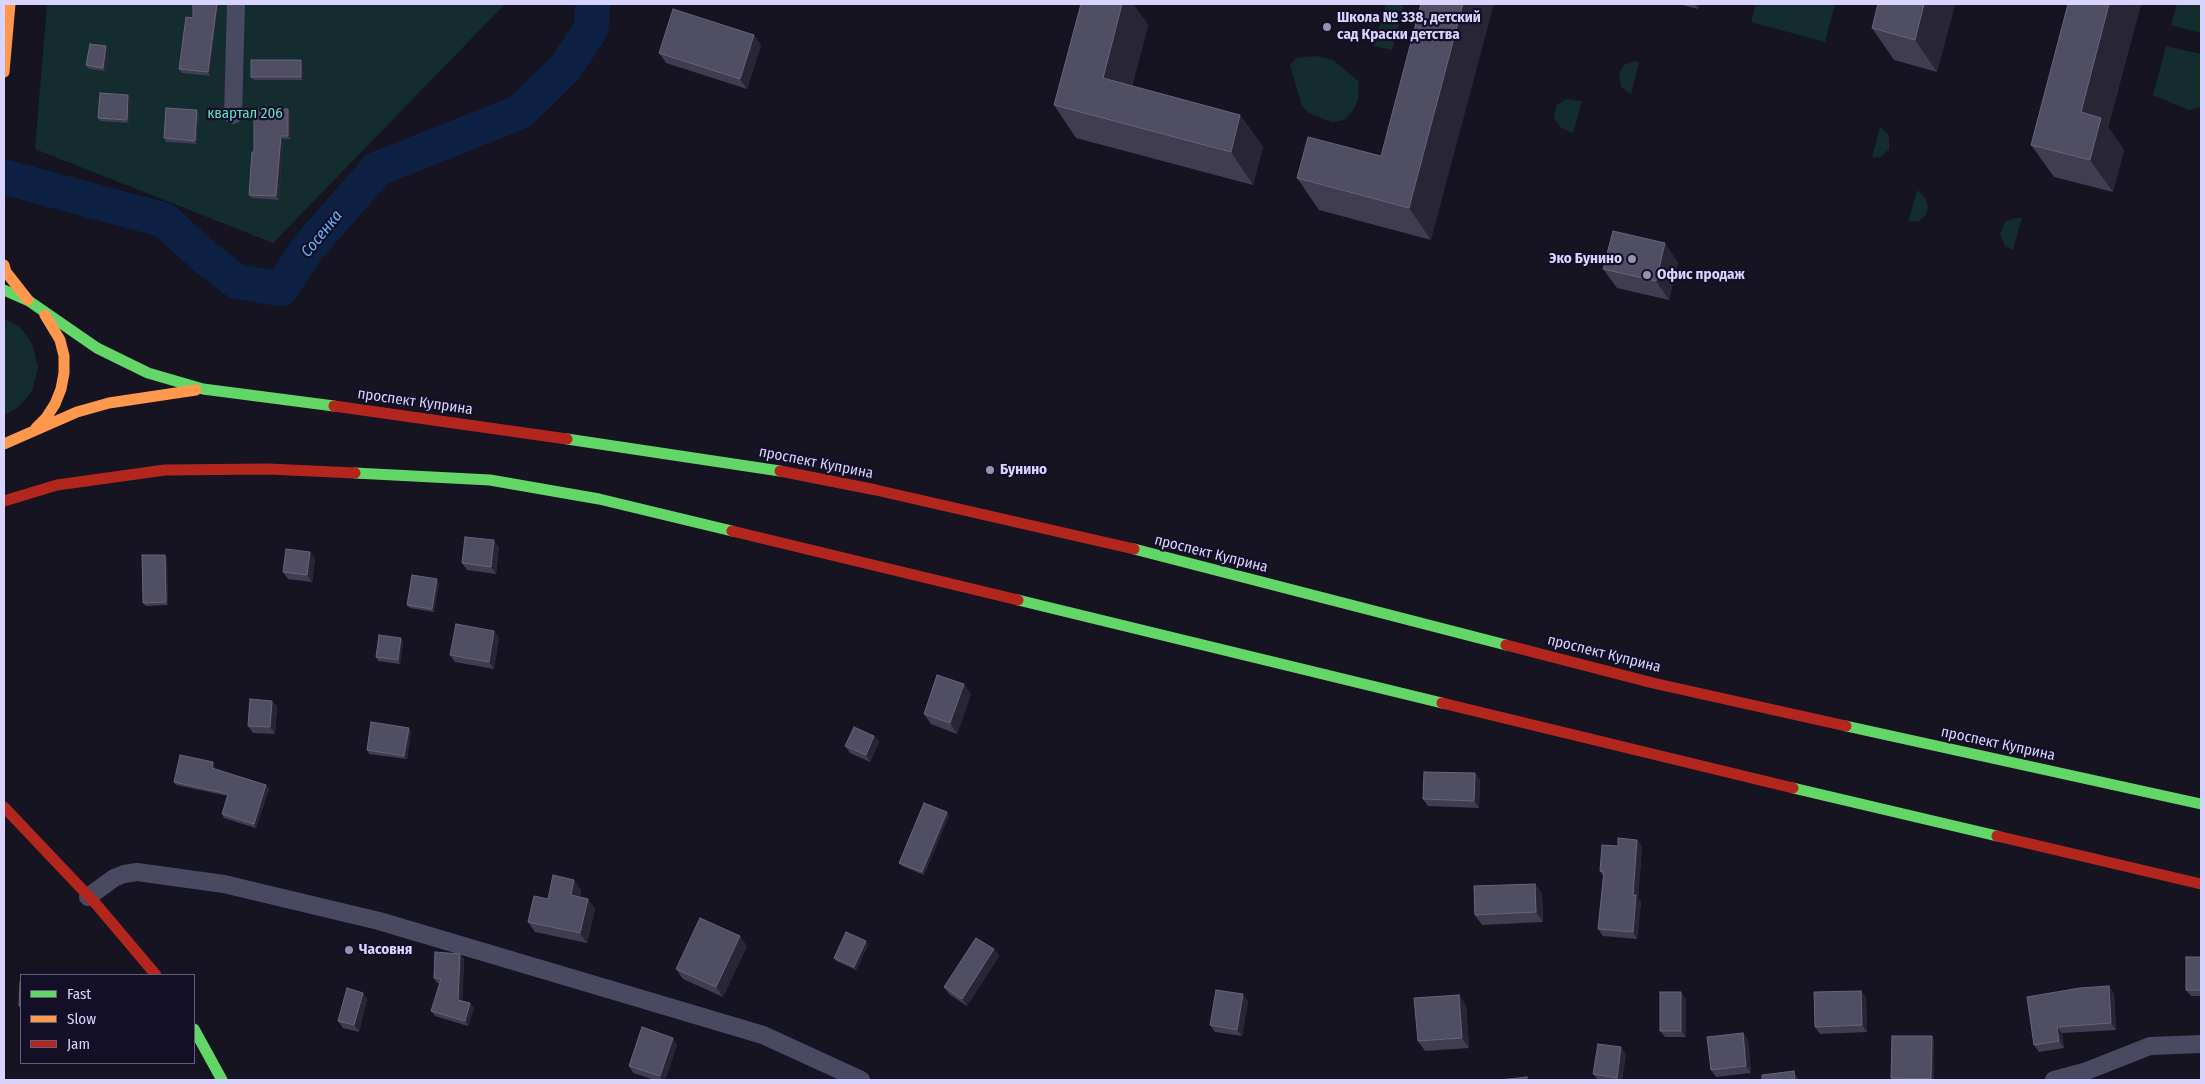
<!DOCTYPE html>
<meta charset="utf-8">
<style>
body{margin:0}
#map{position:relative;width:2205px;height:1084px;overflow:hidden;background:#161421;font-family:"Fira Sans Condensed",sans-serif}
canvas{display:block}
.frame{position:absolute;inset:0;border:5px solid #d9d4ff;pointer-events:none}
.legend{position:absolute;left:20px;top:974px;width:175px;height:90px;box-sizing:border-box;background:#130f26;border:1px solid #625e7d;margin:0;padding:6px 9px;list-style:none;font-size:15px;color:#d9d4ff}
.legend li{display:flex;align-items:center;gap:10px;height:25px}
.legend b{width:25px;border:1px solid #625e7d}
</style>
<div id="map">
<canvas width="2205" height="1084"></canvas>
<div class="frame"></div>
<ul class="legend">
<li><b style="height:6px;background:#63d668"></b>Fast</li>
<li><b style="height:6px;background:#ff974d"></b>Slow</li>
<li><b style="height:6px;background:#b3261e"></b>Jam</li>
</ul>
</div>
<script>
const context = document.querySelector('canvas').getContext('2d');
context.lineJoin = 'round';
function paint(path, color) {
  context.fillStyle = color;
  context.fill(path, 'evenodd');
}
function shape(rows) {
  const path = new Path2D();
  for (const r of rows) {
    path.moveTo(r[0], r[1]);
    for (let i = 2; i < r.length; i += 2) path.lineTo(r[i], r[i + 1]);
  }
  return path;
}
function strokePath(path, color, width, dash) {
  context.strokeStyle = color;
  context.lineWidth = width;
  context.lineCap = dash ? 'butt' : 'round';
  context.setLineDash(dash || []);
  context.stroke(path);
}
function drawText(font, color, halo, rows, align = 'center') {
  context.font = font + ' "Fira Sans Condensed",sans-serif';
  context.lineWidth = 4.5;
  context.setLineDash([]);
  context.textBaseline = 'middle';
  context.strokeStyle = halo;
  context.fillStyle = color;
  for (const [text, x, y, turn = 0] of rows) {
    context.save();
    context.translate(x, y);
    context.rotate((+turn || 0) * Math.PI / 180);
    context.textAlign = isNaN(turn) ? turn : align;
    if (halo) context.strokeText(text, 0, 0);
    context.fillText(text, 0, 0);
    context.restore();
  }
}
const green = shape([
 [47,4,505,4,273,243,35,149],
 [1386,4,1404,4,1392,50,1374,46],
 [1756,4,1835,4,1825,42,1751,22],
 [2177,4,2201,4,2201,33,2171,25],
 [2166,46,2201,54,2201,105,2198,108,2189,110,2153,95],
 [1316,56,1333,60,1359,82,1358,100,1352,112,1344,120,1332,122,1309,113,1302,106,1290,65,1297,58],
 [1635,61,1639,62,1631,94,1621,87,1619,73,1624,65],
 [1566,99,1582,101,1573,133,1561,128,1554,119,1556,106],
 [1880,127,1889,135,1889,149,1881,157,1872,158],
 [1917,190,1926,198,1928,208,1926,215,1919,221,1908,222],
 [2015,218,2022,218,2013,250,2005,246,2000,234,2005,222],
 [4,319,20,327,27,336,33,346,38,368,32,391,25,400,17,408,4,415]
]);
const river = shape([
 [4,177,164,220,206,258,236,281,281,289,307,249,377,169,520,112,565,68,591,29,593,4]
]);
const street = shape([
 [233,115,236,4],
 [88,897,114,878,124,874,137,872,224,884,379,921,763,1035,861,1080],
 [2054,1080,2084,1072,2150,1046,2201,1044]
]);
const fast = shape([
 [4,290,29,301,97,348,148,373,203,389,334,406],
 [567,439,780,471],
 [355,473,490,480,599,499,732,531],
 [1134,549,1506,645],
 [1018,600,1442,703],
 [1846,726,2201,804],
 [1793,788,1997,836],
 [194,1029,222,1080]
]);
const slow = shape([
 [4,72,10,4],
 [4,265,6,272,28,300],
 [36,428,46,418,55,404,61,389,64,373,64,356,60,340,45,315],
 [4,444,77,412,109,403,196,390]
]);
const jam = shape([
 [334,406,567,439],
 [780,471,876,490,1134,549],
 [4,501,57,485,165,470,268,469,355,473],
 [732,531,1018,600],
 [1506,645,1653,683,1846,726],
 [1442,703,1793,788],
 [4,807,96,904,156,975],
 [1997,836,2201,884]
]);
const wall = shape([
 [1081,4,1133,4,1148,25,1132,86,1240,115,1263,147,1253,185,1076,138,1054,105],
 [1679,4,1699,4,1698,9],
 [1878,4,1955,4,1937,72,1894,60,1872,28],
 [2068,4,2141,4,2108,127,2124,150,2113,192,2054,177,2031,145],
 [193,18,210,76,182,73,179,69],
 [761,45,747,89,666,63,659,53],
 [109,49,106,71,89,69,86,65],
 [303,64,303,80,254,80,251,77],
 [131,98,129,123,100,121,98,118],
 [197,110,199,114,197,144,166,142,164,138],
 [291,112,291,139,283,139,279,200,252,198,249,195,254,152],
 [1381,156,1431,240,1319,210,1297,178],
 [1678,262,1669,300,1617,288,1603,269],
 [499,547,496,574,467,570,462,563],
 [310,552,315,559,312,582,288,579,283,572],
 [165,555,167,558,168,605,146,606,143,603],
 [439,583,434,612,410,608,407,605],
 [494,631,499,638,494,669,455,662,450,655],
 [401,638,403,641,400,664,378,661,376,657],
 [971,694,957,734,931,724,924,714],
 [272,701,277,707,275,734,253,733,248,726],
 [411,731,407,759,369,754,367,750],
 [874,736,879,742,870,762,850,753,845,746],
 [215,766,215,769,266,785,269,789,256,828,224,818,222,814,228,796,176,785,174,782],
 [1475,773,1480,780,1479,808,1428,806,1423,799],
 [947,812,949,815,924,875,902,866,899,863],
 [1642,846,1638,898,1641,902,1637,939,1603,936,1598,929,1603,876,1600,871],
 [1535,884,1542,894,1543,922,1482,925,1475,915],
 [581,890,580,897,588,899,595,909,587,943,535,932,528,922,548,899],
 [866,941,868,945,856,970,836,961,834,958],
 [747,946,723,997,683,979,676,969],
 [994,949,999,956,967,1006,949,994,944,987],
 [460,954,464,959,462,1001,470,1003,474,1008,468,1026,435,1016,431,1011,440,983,437,983,434,978],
 [2201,957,2201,996,2191,996,2186,990],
 [1861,991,1866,998,1867,1032,1820,1034,1815,1027],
 [363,993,367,999,359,1032,343,1028,338,1021],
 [2114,993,2116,1030,2062,1033,2064,1048,2039,1052,2034,1045,2027,997],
 [1686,999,1686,1037,1665,1037,1660,1031],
 [1248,1001,1242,1036,1215,1032,1210,1025],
 [1466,1005,1469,1048,1425,1051,1418,1041],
 [1743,1033,1748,1040,1751,1073,1716,1077,1711,1070],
 [1934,1039,1934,1080,1892,1080,1891,1078],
 [677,1045,665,1080,655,1080,633,1073,629,1066],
 [1626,1054,1622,1080,1598,1080,1593,1074]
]);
const shadedWall = shape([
 [217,4,219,4,210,76,208,72],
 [1122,4,1133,4,1148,25,1125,111,1103,78],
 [1463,4,1494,4,1431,240,1409,208],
 [1694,4,1699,4,1698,9],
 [1924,4,1955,4,1937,72,1915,40],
 [2109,4,2141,4,2108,127,2124,150,2113,192,2090,160,2081,112],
 [754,35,761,45,747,89,740,79],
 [106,46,109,49,106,71,103,68],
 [301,60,303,64,303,80,301,77],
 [128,95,131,98,129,123,127,120],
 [288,109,291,112,291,139,288,136],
 [197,110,199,114,197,144,195,141],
 [1240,115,1263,147,1253,185,1231,152],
 [281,136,283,139,279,200,276,196],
 [1665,243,1678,262,1669,300,1656,281],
 [494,540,499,547,496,574,491,567],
 [310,552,315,559,312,582,307,575],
 [165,555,167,558,168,605,166,602],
 [437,579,439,583,434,612,432,609],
 [494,631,499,638,494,669,489,662],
 [401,638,403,641,400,664,398,660],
 [964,684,971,694,957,734,950,723],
 [272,701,277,707,275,734,270,727],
 [409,728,411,731,407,759,404,756],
 [874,736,879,742,870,762,866,755],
 [213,762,215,766,214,771,212,768],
 [1475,773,1480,780,1479,808,1474,801],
 [266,785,269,789,256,828,254,824],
 [947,812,949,815,924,875,922,872],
 [1637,840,1642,846,1638,898,1641,902,1637,939,1633,932,1633,895],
 [574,880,581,890,578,905,571,895],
 [1535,884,1542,894,1543,922,1536,912],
 [588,899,595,909,587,943,580,933],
 [740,936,747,946,723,997,716,987],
 [866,941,868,945,856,970,854,967],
 [994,949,999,956,967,1006,962,999],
 [460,954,464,959,462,1005,458,1000],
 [2109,986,2114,993,2116,1030,2111,1023],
 [1861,991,1866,998,1867,1032,1862,1025],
 [1681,992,1686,999,1686,1037,1681,1031],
 [363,993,367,999,359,1032,354,1025],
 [1243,994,1248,1001,1242,1036,1237,1030],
 [1459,995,1466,1005,1469,1048,1462,1038],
 [470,1003,474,1008,468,1026,465,1021],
 [2057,1027,2062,1033,2064,1048,2059,1041],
 [1743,1033,1748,1040,1751,1073,1746,1066],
 [1932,1036,1934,1039,1934,1080,1932,1080,1931,1079],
 [673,1038,677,1045,665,1080,662,1080,660,1076],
 [1621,1047,1626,1054,1622,1080,1619,1080,1617,1078],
 [1794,1071,1798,1078,1799,1080,1795,1080]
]);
const building = shape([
 [193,4,217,4,208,72,179,69,186,17,193,18,193,4],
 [1081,4,1122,4,1103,78,1240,115,1231,152,1054,105,1081,4],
 [1421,4,1463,4,1409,208,1297,178,1308,137,1381,156,1421,4],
 [1878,4,1924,4,1915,40,1872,28,1878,4],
 [2068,4,2109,4,2081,112,2101,118,2090,160,2031,145,2068,4],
 [673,9,754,35,740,79,659,53,673,9],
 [90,44,106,46,103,68,86,65,90,44],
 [251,60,301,60,301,77,251,77,251,60],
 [100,93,128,95,127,120,98,118,100,93],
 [166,108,197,110,195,141,164,138,166,108],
 [254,109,288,109,288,136,281,136,276,196,249,195,252,152,254,152,254,109],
 [1613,231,1665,243,1656,281,1603,269,1613,231],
 [465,537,494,540,491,567,462,563,465,537],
 [286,549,310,552,307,575,283,572,286,549],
 [142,555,165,555,166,602,143,603,142,555],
 [412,575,437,579,432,609,407,605,412,575],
 [456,624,494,631,489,662,450,655,456,624],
 [379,635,401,638,398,660,376,657,379,635],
 [937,675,964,684,950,723,924,714,937,675],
 [250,699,272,701,270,727,248,726,250,699],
 [371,722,409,728,404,756,367,750,371,722],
 [854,727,874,736,866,755,845,746,854,727],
 [180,755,213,762,212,768,266,785,254,824,222,814,228,794,174,782,180,755],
 [1424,772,1475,773,1474,801,1423,799,1424,772],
 [924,803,947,812,922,872,899,863,924,803],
 [1618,838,1637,840,1633,895,1636,895,1633,932,1598,929,1604,872,1600,871,1602,845,1618,846,1618,838],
 [553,875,574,880,571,895,588,899,580,933,528,922,534,896,548,899,553,875],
 [1535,884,1536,912,1475,915,1474,886,1535,884],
 [700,918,740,936,716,987,676,969,700,918],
 [846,932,866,941,854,967,834,958,846,932],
 [976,938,994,949,962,999,944,987,976,938],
 [435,952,460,954,458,1000,470,1003,465,1021,431,1011,441,979,434,978,435,952],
 [2186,957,2201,957,2201,990,2186,990,2186,957],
 [20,982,21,983,21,1006,19,1006,20,982],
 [2109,986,2111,1023,2057,1027,2059,1041,2034,1045,2027,997,2080,988,2109,986],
 [347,988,363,993,354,1025,338,1021,347,988],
 [1216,990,1243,994,1237,1030,1210,1025,1216,990],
 [1861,991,1862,1025,1815,1027,1814,992,1861,991],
 [1660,992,1681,992,1681,1031,1660,1031,1660,992],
 [1459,995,1462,1038,1418,1041,1414,998,1459,995],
 [642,1027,673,1038,660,1076,629,1066,642,1027],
 [1743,1033,1746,1066,1711,1070,1707,1037,1743,1033],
 [1892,1036,1932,1036,1931,1079,1891,1078,1892,1036],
 [1598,1044,1621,1047,1617,1078,1593,1074,1598,1044],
 [1794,1071,1795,1080,1762,1080,1762,1075,1794,1071],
 [1527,1077,1527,1080,1499,1080,1527,1077]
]);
const markers = [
 [1327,27,5,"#9591b1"],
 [1632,259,5,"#9591b1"],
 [1647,275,5,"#9591b1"],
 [990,470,5,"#9591b1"],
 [349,950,5,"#9591b1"]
];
const poiNames = [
 ["Школа № 338, детский",1337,18],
 ["сад Краски детства",1337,35],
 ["Эко Бунино",1622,259,"right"],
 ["Офис продаж",1657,275],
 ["Бунино",1000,470],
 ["Часовня",359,950]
];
const parkNames = [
 ["квартал 206",245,114]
];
const streetNames = [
 ["проспект Куприна",415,402,8],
 ["проспект Куприна",816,463,11],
 ["проспект Куприна",1211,554,14],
 ["проспект Куприна",1604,654,14],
 ["проспект Куприна",1998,744,12]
];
const waterNames = [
 ["Сосенка",322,234,-51]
];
paint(green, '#132c2d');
strokePath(river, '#0d2144', 35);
strokePath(street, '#4a4962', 18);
strokePath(fast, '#63d668', 11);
strokePath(slow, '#ff974d', 11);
strokePath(jam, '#b3261e', 11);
paint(wall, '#403d50');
paint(shadedWall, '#282635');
paint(building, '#504e63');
strokePath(building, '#66637b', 1);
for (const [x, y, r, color] of markers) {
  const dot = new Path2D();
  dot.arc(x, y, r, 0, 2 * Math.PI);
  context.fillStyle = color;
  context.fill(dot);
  strokePath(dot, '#130f26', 2);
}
drawText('bold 15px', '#d9d4ff', '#130f26', poiNames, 'left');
drawText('15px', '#5fe0c0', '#130f26', parkNames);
drawText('15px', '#d9d4ff', '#130f26', streetNames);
drawText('italic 16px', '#62b6ff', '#130f26', waterNames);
</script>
